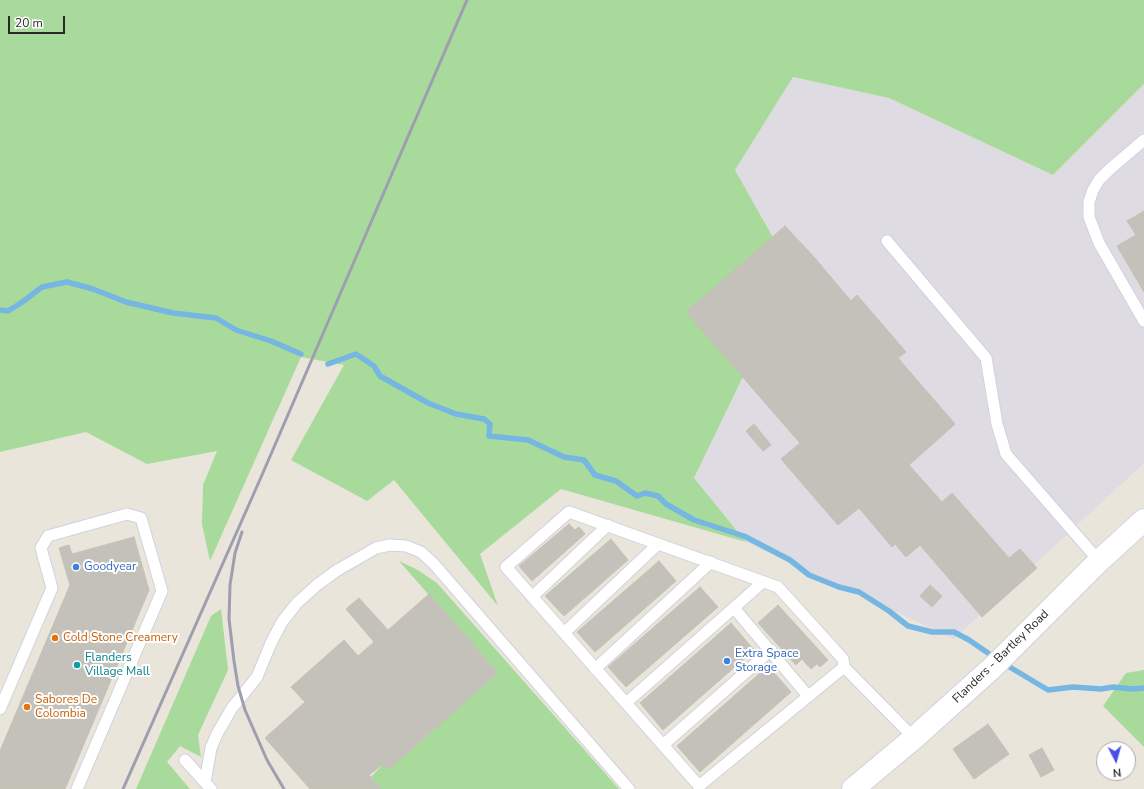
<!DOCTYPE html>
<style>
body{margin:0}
#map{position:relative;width:1144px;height:789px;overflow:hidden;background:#e9e5da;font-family:"Nunito Sans",sans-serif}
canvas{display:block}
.north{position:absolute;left:1096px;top:741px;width:40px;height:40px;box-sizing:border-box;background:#fff;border:1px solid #a9a9a9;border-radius:50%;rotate:174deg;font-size:11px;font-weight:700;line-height:16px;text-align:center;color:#282828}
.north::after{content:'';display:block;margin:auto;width:14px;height:18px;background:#484fe8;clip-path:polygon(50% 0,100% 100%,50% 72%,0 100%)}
.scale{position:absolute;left:8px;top:16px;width:57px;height:18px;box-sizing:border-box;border:2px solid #282828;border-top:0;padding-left:5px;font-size:12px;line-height:14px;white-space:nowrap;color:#282828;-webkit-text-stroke:3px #fff;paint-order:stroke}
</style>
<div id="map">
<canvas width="1144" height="789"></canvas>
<div class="north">N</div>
<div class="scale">20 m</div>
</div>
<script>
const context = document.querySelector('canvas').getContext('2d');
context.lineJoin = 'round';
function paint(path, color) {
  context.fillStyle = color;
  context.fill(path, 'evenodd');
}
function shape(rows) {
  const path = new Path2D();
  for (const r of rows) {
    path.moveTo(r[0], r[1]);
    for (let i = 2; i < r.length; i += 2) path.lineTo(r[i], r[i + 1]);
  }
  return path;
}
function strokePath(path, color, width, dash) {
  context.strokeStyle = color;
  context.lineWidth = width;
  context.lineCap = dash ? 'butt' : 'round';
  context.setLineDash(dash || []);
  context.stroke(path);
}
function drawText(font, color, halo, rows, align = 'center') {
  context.font = font + ' "Nunito Sans",sans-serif';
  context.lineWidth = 4;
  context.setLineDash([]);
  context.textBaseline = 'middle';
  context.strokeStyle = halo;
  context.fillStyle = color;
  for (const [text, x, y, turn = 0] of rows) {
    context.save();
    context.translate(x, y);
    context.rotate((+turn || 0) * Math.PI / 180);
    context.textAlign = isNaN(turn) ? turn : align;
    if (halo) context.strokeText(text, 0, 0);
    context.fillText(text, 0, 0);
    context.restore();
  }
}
const industrial = shape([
 [793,77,889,98,1053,175,1144,84,1144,463,954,639,746,542,694,478,793,273,735,170]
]);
const green = shape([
 [0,0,1144,0,1144,84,1053,175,889,98,793,77,735,170,793,273,694,478,746,542,561,489,480,554,498,606,394,480,367,501,291,460,344,365,301,357,210,561,202,524,203,485,217,451,147,464,86,432,0,452],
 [399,561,418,570,437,583,619,789,381,789,371,777,383,764,388,769,498,673],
 [221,609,228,670,198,735,201,757,180,746,167,762,190,789,136,789,211,616],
 [1144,670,1144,747,1103,706,1126,673]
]);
const stream = shape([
 [0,310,8,311,21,303,42,287,67,282,93,289,126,302,173,313,216,318,236,330,271,341,301,354],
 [328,364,356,354,374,366,380,376,428,403,456,414,484,419,490,424,489,436,528,440,564,457,584,460,595,475,616,481,637,496,645,493,658,496,666,504,694,520,744,536,790,560,809,575,839,587,859,592,889,611,908,626,932,632,954,632,969,640,988,653],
 [1008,666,1048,690,1073,687,1101,689,1113,687,1132,689,1144,688]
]);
const building = shape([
 [1144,211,1144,292,1117,246,1136,235,1127,221,1144,211],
 [785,226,814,257,851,301,857,295,906,352,898,358,955,424,909,465,942,502,952,493,1009,558,1020,549,1037,568,982,617,920,545,906,557,895,544,892,547,859,508,838,525,781,459,800,443,686,312,785,226],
 [754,424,771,445,763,451,746,431,754,424],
 [569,524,575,530,579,527,585,534,532,581,519,566,569,524],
 [134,537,149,590,65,789,0,789,0,751,70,585,59,548,69,545,72,554,134,537],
 [611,539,628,560,564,616,545,596,611,539],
 [659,561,676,581,595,652,577,632,659,561],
 [930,585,942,596,932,607,920,596,930,585],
 [700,587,718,607,626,687,608,667,700,587],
 [429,594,498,673,388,770,383,764,369,775,381,789,310,789,265,738,305,702,291,687,344,640,358,656,374,642,346,609,359,598,388,630,429,594],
 [778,605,828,660,820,667,817,664,811,669,802,659,796,665,758,623,778,605],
 [731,623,754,650,663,730,640,703,731,623],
 [768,666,791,692,700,772,677,746,768,666],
 [988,724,1009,754,974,779,953,749,988,724],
 [1042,748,1054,770,1041,777,1029,755,1042,748]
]);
const service = shape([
 [1144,140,1110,169,1099,180,1093,190,1089,202,1089,217,1099,243,1144,321],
 [887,241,986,358,997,424,1006,454,1099,561],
 [532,597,608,525],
 [734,608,808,696],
 [564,633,658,544],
 [844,667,699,786,506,567,569,512,778,587,843,659,844,667,914,738],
 [595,669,711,562],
 [626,703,763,582],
 [0,709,52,588,41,548,48,536,127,514,141,518,162,591,77,789],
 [663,745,771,650],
 [185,760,211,789],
 [205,782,211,748,217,734,232,708,257,677,271,643,282,622,297,603,317,585,336,571,376,548,390,545,406,546,421,552,434,564,629,789]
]);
const secondary = shape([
 [853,789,914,738,993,667,1099,561,1144,520]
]);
const rail = shape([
 [242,532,235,553,230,585,229,619,234,661,238,686,245,710,267,760,284,789],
 [123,789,262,475,467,0]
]);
const markers = [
 [76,567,4,"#3f7fe0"],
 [55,638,4,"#e8710a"],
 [727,661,4,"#3f7fe0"],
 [77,665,4,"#0f9aa8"],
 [27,707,4,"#e8710a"]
];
const shopNames = [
 ["Goodyear",84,567],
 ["Extra Space",735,654],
 ["Storage",735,668]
];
const foodNames = [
 ["Cold Stone Creamery",63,638],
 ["Sabores De",35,700],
 ["Colombia",35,714]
];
const streetNames = [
 ["Flanders - Bartley Road",1001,657,-44]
];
const cultureNames = [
 ["Flanders",85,658],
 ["Village Mall",85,672]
];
paint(industrial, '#dedbe2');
paint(green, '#a8db9b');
strokePath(stream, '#76b6e2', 5.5);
paint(building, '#c4c1ba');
strokePath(building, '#c4c1b5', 1);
strokePath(service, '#d0d1df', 13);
strokePath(secondary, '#d0d1df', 24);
strokePath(service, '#fff', 11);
strokePath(secondary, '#fff', 22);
strokePath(rail, '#9e9eb0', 3);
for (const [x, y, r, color] of markers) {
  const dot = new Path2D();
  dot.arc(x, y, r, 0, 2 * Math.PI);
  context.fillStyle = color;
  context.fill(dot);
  strokePath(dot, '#fff', 1.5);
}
drawText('12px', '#366cbe', '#fff', shopNames, 'left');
drawText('12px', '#c56008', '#fff', foodNames, 'left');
drawText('12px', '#282828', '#fff', streetNames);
drawText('12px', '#0d838f', '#fff', cultureNames, 'left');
</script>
